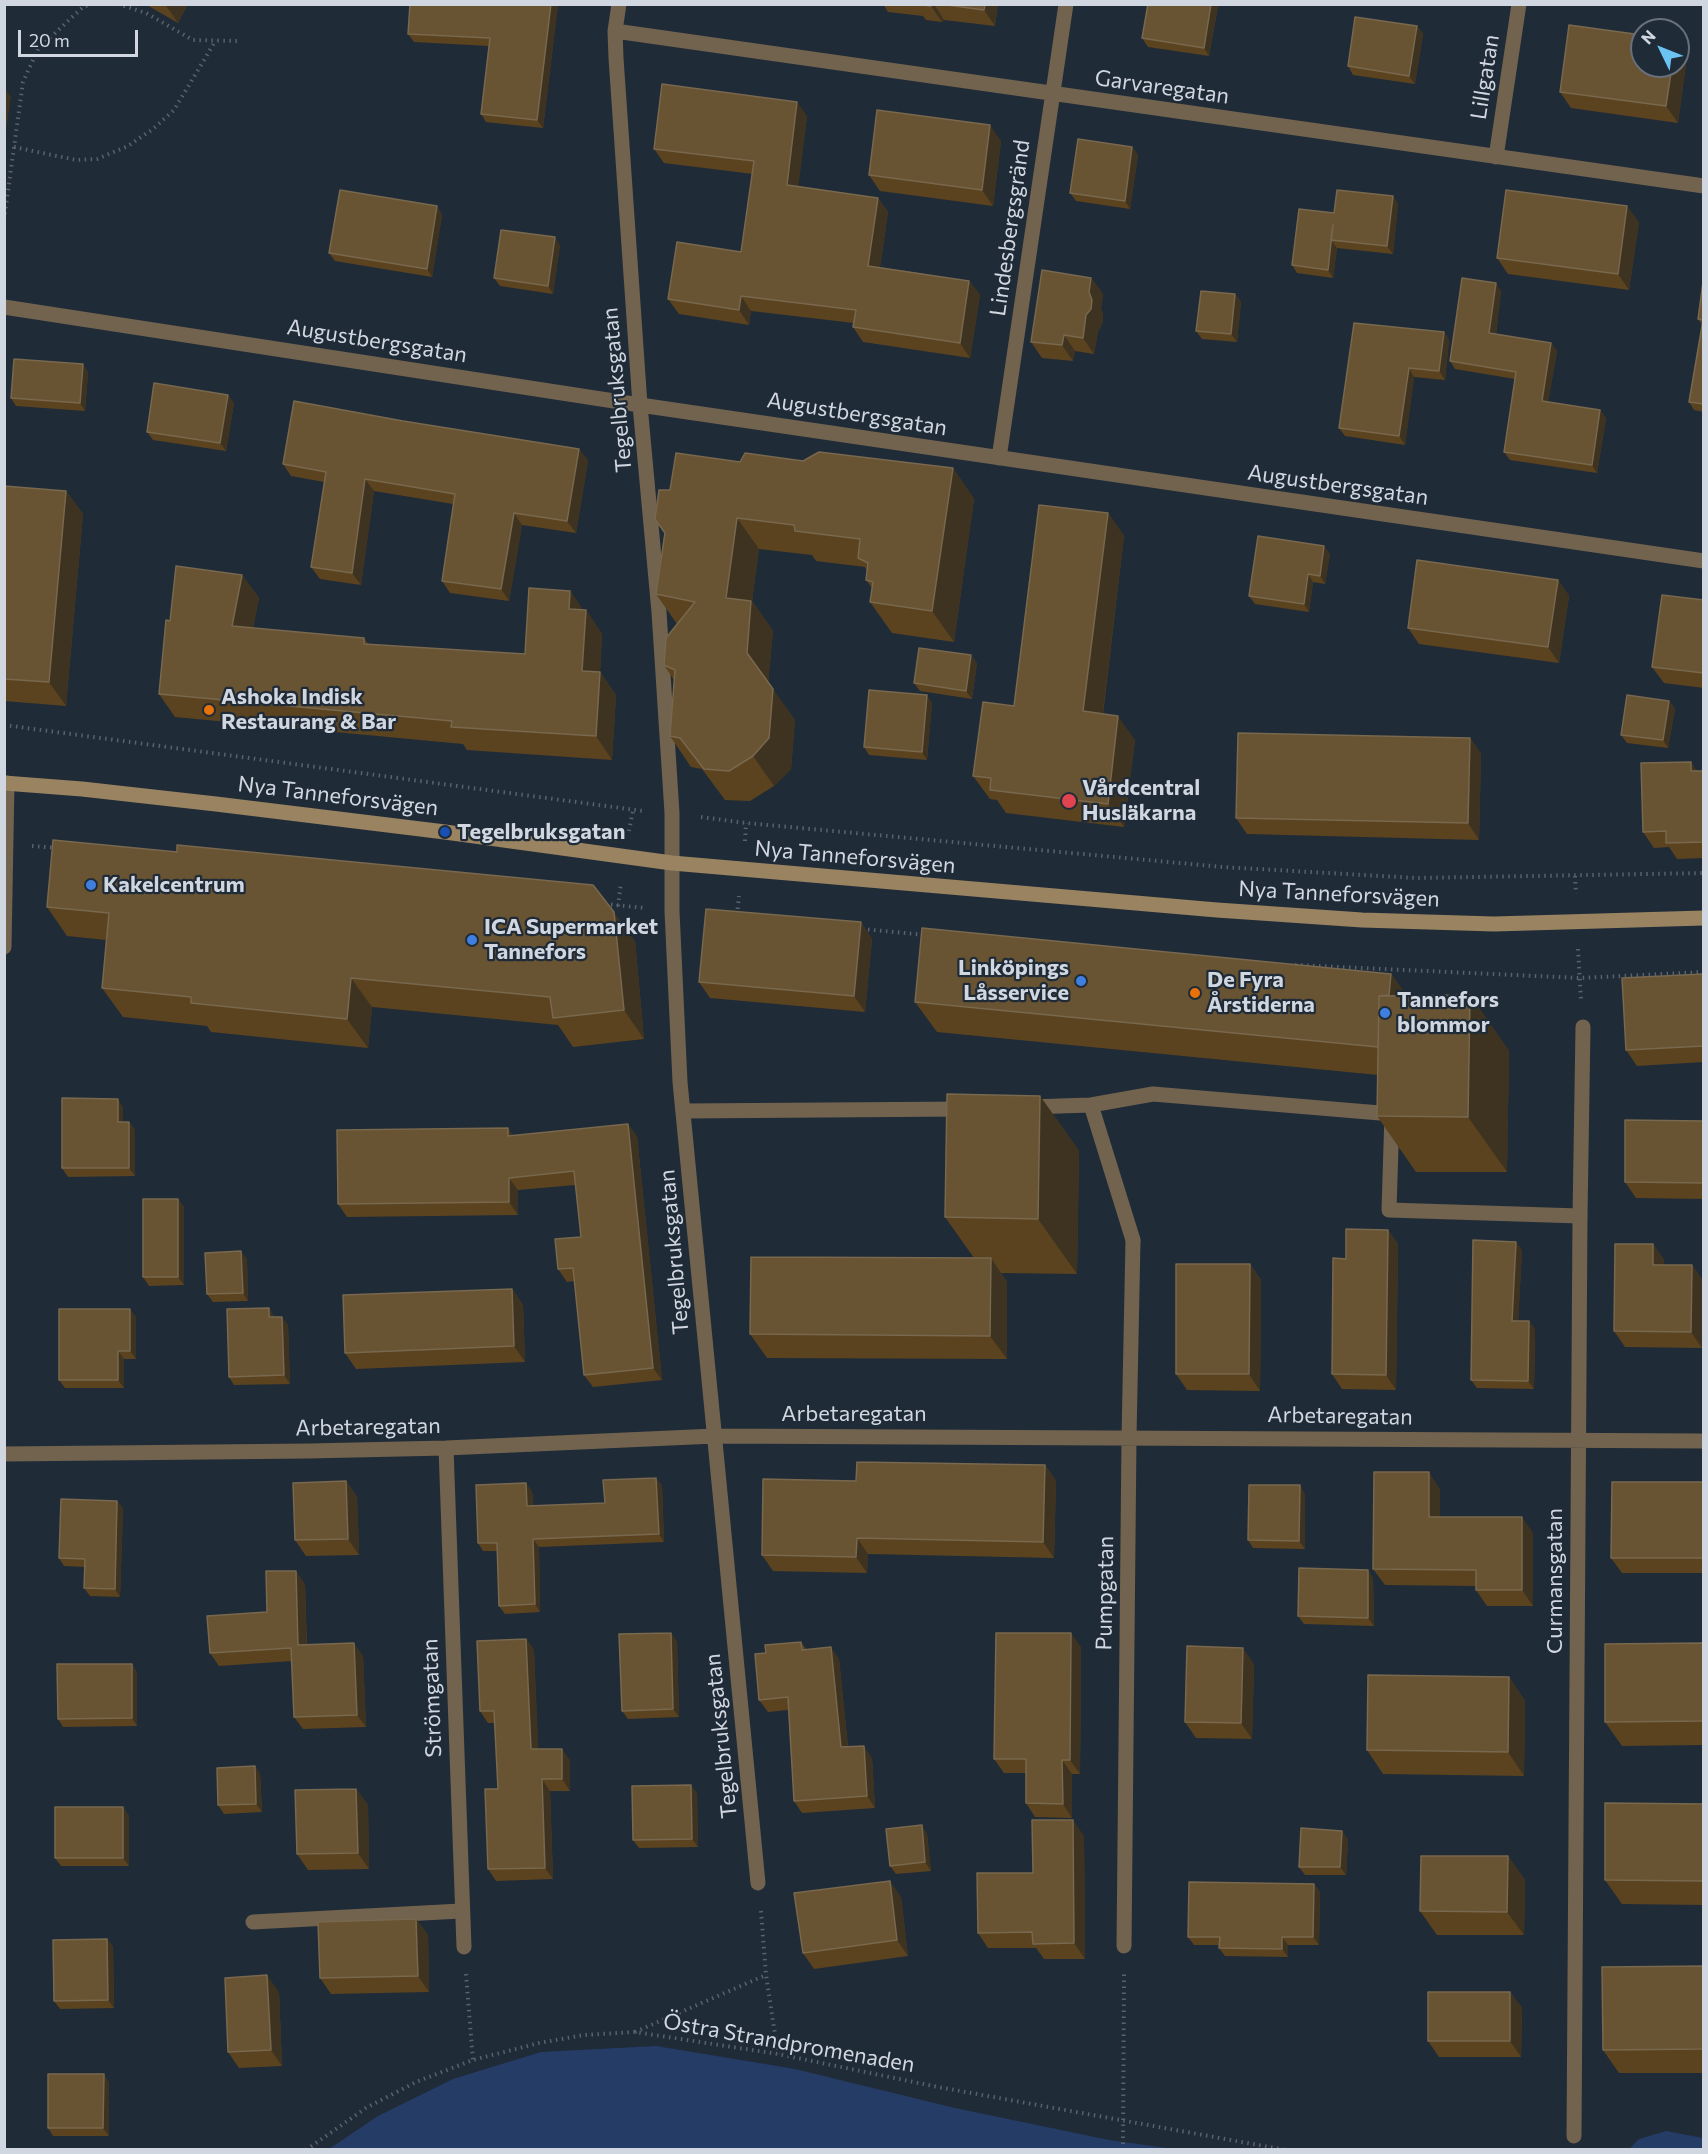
<!DOCTYPE html>
<meta charset="utf-8">
<style>
body{margin:0}
#map{position:relative;width:1708px;height:2154px;overflow:hidden;background:#202b38;font-family:Commissioner,sans-serif}
canvas{display:block}
.frame{position:absolute;inset:0;border:6px solid #d1d7e0;pointer-events:none}
.north{position:absolute;left:1630px;top:18px;width:60px;height:60px;box-sizing:border-box;background:#202b38;border:2px solid #67707b;border-radius:50%;rotate:313deg;font-size:16px;font-weight:700;line-height:24px;text-align:center;color:#d1d7e0}
.north::after{content:'';display:block;margin:auto;width:21px;height:27px;background:#6ac3f1;clip-path:polygon(50% 0,100% 100%,50% 72%,0 100%)}
.scale{position:absolute;left:18px;top:30px;width:120px;height:27px;box-sizing:border-box;border:3px solid #d1d7e0;border-top:0;padding-left:8px;font-size:18px;line-height:21px;white-space:nowrap;color:#d1d7e0;-webkit-text-stroke:4px #202b38;paint-order:stroke}
</style>
<div id="map">
<canvas width="1708" height="2154"></canvas>
<div class="frame"></div>
<div class="north">N</div>
<div class="scale">20 m</div>
</div>
<script>
const context = document.querySelector('canvas').getContext('2d');
context.lineJoin = 'round';
function paint(path, color) {
  context.fillStyle = color;
  context.fill(path, 'evenodd');
}
function shape(rows) {
  const path = new Path2D();
  for (const r of rows) {
    path.moveTo(r[0], r[1]);
    for (let i = 2; i < r.length; i += 2) path.lineTo(r[i], r[i + 1]);
  }
  return path;
}
function strokePath(path, color, width, dash) {
  context.strokeStyle = color;
  context.lineWidth = width;
  context.lineCap = dash ? 'butt' : 'round';
  context.setLineDash(dash || []);
  context.stroke(path);
}
function drawText(font, color, halo, rows, align = 'center') {
  context.font = font + ' Commissioner,sans-serif';
  context.lineWidth = 4.5;
  context.setLineDash([]);
  context.textBaseline = 'middle';
  context.strokeStyle = halo;
  context.fillStyle = color;
  for (const [text, x, y, turn = 0] of rows) {
    context.save();
    context.translate(x, y);
    context.rotate((+turn || 0) * Math.PI / 180);
    context.textAlign = isNaN(turn) ? turn : align;
    if (halo) context.strokeText(text, 0, 0);
    context.fillText(text, 0, 0);
    context.restore();
  }
}
const water = shape([
 [656,2046,795,2069,955,2108,1109,2140,1174,2149,329,2149,378,2116,453,2079,541,2052],
 [1666,2131,1703,2138,1703,2149,1629,2149,1639,2139]
]);
const path = shape([
 [118,4,146,13,193,40,240,41],
 [14,147,76,160,97,159,128,146,153,129,174,110,216,40],
 [4,220,23,82,38,49,83,7,92,4],
 [4,725,643,811],
 [701,817,746,823,1223,867,1416,878,1704,873],
 [629,831,633,810],
 [745,841,746,823],
 [32,846,58,848],
 [1575,876,1576,894],
 [605,904,645,908],
 [618,906,621,883],
 [737,915,739,896],
 [862,929,926,935],
 [1578,949,1581,999],
 [1295,965,1580,978,1704,972],
 [761,1911,766,1975,778,2054],
 [466,1974,473,2060],
 [635,2032,766,1975],
 [306,2150,366,2108,416,2082,473,2060,539,2043,584,2035,635,2032,778,2054,938,2087,1286,2150],
 [1123,2150,1124,1974]
]);
const lane = shape([
 [1091,1105,1153,1094,1392,1114,1389,1210,1580,1216],
 [1029,1107,1091,1105,1133,1240],
 [683,1111,966,1109],
 [253,1922,461,1911]
]);
const street = shape([
 [619,4,615,31,616,58,640,405,659,612,672,813,672,911,680,1082,758,1883],
 [615,31,1704,186],
 [1496,157,1519,4],
 [4,307,640,405,1704,561],
 [999,458,1066,4],
 [4,947,7,783],
 [446,1448,464,1947],
 [4,1454,309,1451,446,1448,715,1436,1704,1441],
 [1124,1946,1129,1437,1133,1240],
 [1574,2136,1580,1216,1583,1027]
]);
const secondary = shape([
 [4,783,82,789,216,804,445,832,672,863,1217,910,1362,920,1494,924,1704,918]
]);
const wall = shape([
 [145,4,188,4,178,23],
 [558,4,543,128,486,122,481,114,489,46,414,42,408,34],
 [883,4,998,4,995,26,944,20,942,22,926,20,923,16,888,12],
 [1148,4,1217,4,1218,6,1209,56,1148,47,1142,38],
 [1417,26,1423,34,1415,84,1353,75,1348,66],
 [1678,43,1687,56,1678,123,1571,108,1560,92,1678,66],
 [807,116,798,186,878,198,888,212,880,267,969,281,980,295,970,358,863,342,853,327,854,323,751,311,749,325,679,314,668,299,741,252,753,174,664,163,654,149],
 [1001,141,993,206,880,191,869,175],
 [1132,147,1138,155,1130,209,1076,201,1070,193],
 [1393,196,1398,204,1393,254,1337,248,1333,278,1297,273,1292,265,1334,213],
 [437,206,442,215,432,277,335,261,329,253],
 [1639,222,1629,290,1508,274,1497,258],
 [560,245,553,294,500,286,494,278],
 [1091,278,1103,294,1101,308,1103,316,1102,325,1098,331,1094,354,1075,351,1073,361,1042,358,1031,342],
 [1704,282,1704,412,1694,410,1689,402,1702,325,1698,319],
 [1501,291,1496,334,1551,343,1557,351,1548,402,1600,410,1606,418,1597,473,1510,460,1504,452,1515,379,1455,369,1450,361],
 [1235,294,1241,302,1237,342,1202,339,1196,331],
 [1444,332,1449,340,1445,380,1414,377,1405,445,1345,436,1339,428],
 [83,364,88,373,85,411,16,406,11,398],
 [234,403,226,451,153,440,147,432],
 [403,421,579,449,588,461,576,533,522,525,509,601,450,593,442,581,453,504,374,491,361,585,320,579,311,567,324,482,291,476,283,464],
 [803,461,953,468,974,499,954,642,892,633,870,602,872,588,866,580,867,571,865,567,816,561,812,555,759,549,752,601,773,631,768,683,795,720,791,769,774,786,750,801,725,800,702,769,691,767,670,736,674,680,664,665,677,624,656,594,670,490,740,462],
 [4,486,66,491,83,514,66,706,4,701],
 [1108,513,1124,536,1103,714,1135,740,1124,827,1006,813,997,800,990,799,973,776,1014,706],
 [1330,554,1325,584,1313,582,1309,612,1255,604,1249,596],
 [242,575,259,598,253,628,364,638,368,644,525,654,570,591,583,610,586,610,602,634,600,672,616,695,612,760,467,750,463,744,175,717,159,694,170,621],
 [1558,580,1569,596,1559,663,1419,644,1408,628],
 [1704,600,1704,688,1664,683,1652,667],
 [977,663,972,699,920,691,914,683],
 [1669,701,1675,709,1668,748,1627,743,1621,735],
 [932,703,927,760,869,755,864,747],
 [1470,738,1481,754,1479,840,1247,834,1236,818],
 [1697,771,1704,771,1704,858,1677,859,1669,847,1654,848,1643,832],
 [47,907,635,941,644,1039,573,1047,558,1025,372,1007,368,1048,211,1032,207,1026,123,1017,102,988,106,940,67,936],
 [861,922,872,939,865,1012,710,998,699,982],
 [1391,974,1406,995,1470,995,1509,1051,1507,1172,1416,1172,1377,1116,1378,1075,937,1032,915,1002],
 [1704,974,1704,1062,1637,1066,1626,1050],
 [1040,1096,1079,1151,1077,1274,1001,1273,1007,1282,1007,1359,767,1358,750,1334,974,1258,945,1217],
 [123,1107,123,1122,129,1122,135,1130,135,1176,68,1177,62,1168],
 [1704,1121,1704,1199,1636,1198,1625,1182],
 [514,1136,637,1136,662,1380,593,1387,584,1375,574,1281,567,1282,558,1269,581,1237,575,1185,518,1190,518,1215,347,1217,338,1204],
 [178,1199,184,1207,184,1285,149,1286,143,1277],
 [1388,1230,1398,1244,1396,1390,1342,1389,1332,1374,1346,1259],
 [1653,1244,1664,1260,1664,1265,1692,1265,1703,1281,1702,1348,1625,1347,1614,1331],
 [1522,1250,1518,1321,1535,1329,1534,1389,1477,1388,1471,1380],
 [247,1259,248,1301,213,1302,207,1294],
 [1250,1264,1261,1280,1260,1391,1187,1390,1176,1374],
 [512,1289,523,1305,525,1362,356,1369,345,1353],
 [269,1308,274,1317,288,1325,290,1384,234,1385,229,1377],
 [136,1317,136,1359,124,1359,124,1388,65,1388,59,1380],
 [1045,1465,1056,1481,1054,1558,868,1554,867,1573,773,1571,762,1555,856,1481],
 [656,1478,662,1486,664,1542,539,1547,540,1612,505,1614,499,1606,497,1551,483,1551,478,1543,532,1491,533,1506,605,1503],
 [346,1481,357,1497,359,1555,306,1556,295,1540],
 [1704,1482,1704,1573,1622,1573,1611,1558],
 [1440,1489,1440,1517,1533,1533,1533,1606,1487,1606,1476,1590,1476,1586,1385,1585,1373,1569],
 [1305,1494,1305,1549,1253,1548,1248,1540],
 [117,1501,123,1509,120,1597,90,1596,84,1588,85,1567,64,1566,59,1558],
 [1373,1578,1374,1626,1304,1624,1298,1616],
 [305,1584,307,1645,363,1656,366,1727,303,1729,294,1717,292,1661,219,1666,210,1653,267,1612],
 [526,1639,534,1650,538,1749,570,1760,570,1791,550,1791,553,1879,496,1881,488,1869,498,1789,495,1723,488,1723,480,1711],
 [677,1641,679,1717,628,1719,622,1711],
 [801,1642,806,1649,839,1659,848,1747,872,1758,875,1808,802,1813,794,1801,788,1710,768,1712,759,1700,766,1653],
 [1704,1643,1704,1745,1622,1746,1605,1722],
 [1081,1647,1080,1774,1072,1774,1072,1818,1035,1817,1026,1803,1026,1773,1004,1773,994,1759],
 [132,1664,137,1673,137,1726,63,1727,58,1719],
 [1254,1664,1252,1739,1196,1738,1185,1722],
 [1509,1677,1525,1701,1524,1776,1383,1774,1367,1750],
 [255,1766,260,1774,262,1812,224,1814,218,1805],
 [356,1789,368,1805,369,1869,308,1870,297,1854],
 [697,1793,698,1847,639,1848,633,1840],
 [1704,1804,1704,1905,1622,1904,1605,1880],
 [123,1807,129,1816,129,1866,61,1866,55,1858],
 [927,1834,931,1871,896,1874,890,1866],
 [1084,1836,1085,1959,1044,1959,1036,1948,988,1948,978,1933,1033,1873],
 [1348,1839,1346,1875,1305,1875,1299,1867],
 [1508,1856,1525,1880,1524,1935,1437,1935,1420,1911],
 [1314,1884,1320,1892,1319,1945,1288,1945,1288,1957,1225,1956,1219,1948,1219,1945,1194,1945,1188,1937],
 [901,1897,908,1956,814,1969,803,1953],
 [416,1919,428,1935,429,1992,331,1994,320,1978],
 [107,1939,113,1947,114,2008,60,2009,54,2001],
 [1704,1966,1704,2073,1619,2073,1603,2050],
 [279,1992,282,2066,239,2068,228,2052],
 [1510,1992,1522,2008,1521,2057,1439,2057,1428,2041],
 [109,2082,109,2136,53,2136,48,2128]
]);
const shadedWall = shape([
 [165,4,188,4,178,23],
 [551,4,558,4,543,128,537,120],
 [932,4,934,4,944,20,942,22,931,6],
 [985,4,998,4,995,26,984,10],
 [1211,4,1217,4,1218,6,1209,56,1204,48],
 [1417,26,1423,34,1415,84,1409,76],
 [1678,43,1687,56,1678,123,1666,106,1672,66,1678,66],
 [4,88,11,97,4,143],
 [797,102,807,116,797,199,787,185],
 [990,125,1001,141,993,206,982,190],
 [1132,147,1138,155,1130,209,1125,201],
 [1393,196,1398,204,1393,254,1387,246],
 [878,198,888,212,878,280,868,266],
 [437,206,442,215,432,277,427,269],
 [1627,206,1639,222,1629,290,1618,274],
 [555,237,560,245,553,294,548,286],
 [1331,240,1337,248,1333,278,1328,270],
 [1091,278,1103,294,1101,308,1103,316,1102,325,1098,331,1094,354,1083,338],
 [969,281,980,295,970,358,960,343],
 [1496,283,1501,291,1495,341,1489,333],
 [1235,294,1241,302,1237,342,1231,334],
 [741,296,751,311,749,325,739,310],
 [1444,332,1449,340,1445,380,1439,371],
 [1064,335,1075,351,1073,361,1062,345],
 [1551,343,1557,351,1547,409,1542,401],
 [83,364,88,373,85,411,80,403],
 [1409,368,1414,377,1405,445,1399,436],
 [228,395,234,403,226,451,220,443],
 [1600,410,1606,418,1597,473,1592,465],
 [579,449,588,461,576,533,567,521],
 [953,468,974,499,954,642,932,611],
 [365,479,374,491,361,585,352,573],
 [66,491,83,514,66,706,49,682],
 [514,513,522,525,509,601,501,589],
 [1108,513,1124,536,1100,735,1083,711],
 [737,518,759,549,752,601,773,631,768,684,747,653,726,598],
 [1324,546,1330,554,1325,584,1320,576],
 [1308,574,1313,582,1309,612,1304,604],
 [242,575,259,598,248,650,232,626],
 [1558,580,1569,596,1559,663,1548,647],
 [570,591,586,614,586,610,602,634,599,691,600,672,616,695,612,760,596,736,569,609],
 [971,655,977,663,972,699,966,691],
 [773,689,795,720,791,769,774,786,753,756],
 [927,695,932,703,927,760,922,752],
 [1669,701,1675,709,1668,748,1663,740],
 [1118,716,1135,740,1124,827,1108,804],
 [1470,738,1481,754,1479,840,1468,823],
 [1691,762,1702,778,1691,771],
 [614,912,635,941,644,1039,624,1010],
 [861,922,872,939,865,1012,854,996],
 [1391,974,1412,1004,1384,1047],
 [351,978,372,1007,368,1048,347,1019],
 [1470,995,1509,1051,1507,1172,1468,1117],
 [1040,1096,1079,1151,1077,1274,1038,1219],
 [118,1099,123,1107,123,1130,118,1122],
 [129,1122,135,1130,135,1176,129,1168],
 [628,1124,637,1136,662,1380,653,1368],
 [508,1128,517,1141,508,1136],
 [509,1178,518,1190,518,1215,509,1202],
 [178,1199,184,1207,184,1285,178,1277],
 [1388,1230,1398,1244,1396,1390,1386,1375],
 [1516,1242,1522,1250,1518,1329,1512,1321],
 [1653,1244,1664,1260,1664,1281,1653,1265],
 [241,1251,247,1259,248,1301,243,1293],
 [991,1258,1007,1282,1007,1359,990,1336],
 [1250,1264,1261,1280,1260,1391,1249,1374],
 [1692,1265,1703,1281,1702,1348,1691,1332],
 [512,1289,523,1305,525,1362,514,1346],
 [269,1308,274,1316,274,1326,269,1317],
 [130,1309,136,1317,136,1359,130,1351],
 [282,1317,288,1325,290,1384,284,1375],
 [1529,1321,1535,1329,1534,1389,1528,1381],
 [118,1351,124,1359,124,1388,118,1380],
 [1045,1465,1056,1481,1054,1558,1043,1542],
 [1429,1472,1440,1489,1440,1533,1429,1517],
 [656,1478,662,1486,664,1542,659,1534],
 [346,1481,357,1497,359,1555,348,1539],
 [526,1483,532,1491,533,1514,527,1506],
 [1300,1485,1305,1494,1305,1549,1299,1541],
 [117,1501,123,1509,120,1597,115,1589],
 [1522,1517,1533,1533,1533,1606,1522,1590],
 [857,1538,868,1554,867,1573,856,1557],
 [533,1539,539,1547,540,1612,535,1604],
 [1368,1570,1373,1578,1374,1626,1368,1618],
 [296,1571,305,1584,307,1658,298,1645],
 [671,1633,677,1641,679,1717,673,1709],
 [1071,1633,1081,1647,1080,1774,1070,1760],
 [526,1639,534,1650,539,1761,531,1749],
 [354,1643,363,1656,366,1727,357,1715],
 [831,1647,839,1659,849,1759,841,1747],
 [1243,1648,1254,1664,1252,1739,1241,1723],
 [132,1664,137,1673,137,1726,132,1718],
 [1509,1677,1525,1701,1524,1776,1508,1752],
 [864,1746,872,1758,875,1808,867,1796],
 [562,1749,570,1760,570,1791,562,1779],
 [1062,1760,1072,1774,1072,1818,1063,1804],
 [255,1766,260,1774,262,1812,256,1804],
 [542,1779,550,1791,553,1879,545,1868],
 [691,1785,697,1793,698,1847,692,1839],
 [356,1789,368,1805,369,1869,358,1853],
 [123,1807,129,1816,129,1866,123,1858],
 [1073,1820,1084,1836,1085,1959,1074,1943],
 [922,1825,927,1834,931,1871,925,1862],
 [1342,1831,1348,1839,1346,1875,1340,1867],
 [1508,1856,1525,1880,1524,1935,1507,1912],
 [890,1881,901,1897,908,1956,897,1940],
 [1314,1884,1320,1892,1319,1945,1313,1937],
 [416,1919,428,1935,429,1992,418,1976],
 [1282,1937,1288,1945,1288,1957,1282,1949],
 [107,1939,113,1947,114,2008,108,2000],
 [267,1975,279,1992,282,2066,271,2050],
 [1510,1992,1522,2008,1521,2057,1510,2041],
 [104,2074,109,2082,109,2136,103,2128]
]);
const building = shape([
 [410,4,551,4,537,120,481,114,490,38,408,34,410,4],
 [916,4,932,4,931,6,916,4],
 [940,4,985,4,984,10,940,4],
 [1148,4,1211,4,1204,48,1142,38,1148,4],
 [1355,17,1417,26,1409,76,1348,66,1355,17],
 [1569,25,1642,35,1642,66,1672,66,1666,106,1560,92,1569,25],
 [662,84,797,102,787,185,878,198,868,266,969,281,960,343,853,327,856,310,741,296,739,310,668,299,677,242,741,252,754,161,654,149,662,84],
 [877,110,990,125,982,190,869,175,877,110],
 [1078,139,1132,147,1125,201,1070,193,1078,139],
 [340,190,437,206,427,269,329,253,340,190],
 [1337,190,1393,196,1387,246,1331,240,1333,225,1328,270,1292,265,1299,209,1334,213,1337,190],
 [1506,190,1627,206,1618,274,1497,258,1506,190],
 [501,230,555,237,548,286,494,278,501,230],
 [1042,270,1091,278,1089,292,1092,300,1091,309,1086,315,1083,338,1064,335,1062,345,1031,342,1042,270],
 [1462,278,1496,283,1489,333,1551,343,1542,401,1600,410,1592,465,1504,452,1516,372,1450,361,1462,278],
 [1703,282,1704,282,1704,404,1689,402,1703,320,1698,319,1703,282],
 [1201,291,1235,294,1231,334,1196,331,1201,291],
 [1354,323,1444,332,1439,371,1409,368,1399,436,1339,428,1354,323],
 [14,359,83,364,80,403,11,398,14,359],
 [154,383,228,395,220,443,147,432,154,383],
 [294,401,403,421,579,449,567,521,514,513,501,589,442,581,455,494,365,479,352,573,311,567,326,472,283,464,294,401],
 [819,452,953,468,932,611,870,602,873,582,866,580,868,563,858,558,860,539,795,531,794,525,737,518,726,598,751,601,747,653,773,689,769,738,753,756,729,771,704,769,680,738,670,736,675,670,664,665,666,638,695,602,656,594,665,533,655,519,659,490,670,490,676,453,740,462,745,453,803,461,819,452],
 [4,486,66,491,49,682,4,679,4,486],
 [1039,505,1108,513,1083,711,1118,716,1108,804,990,790,991,778,973,776,983,702,1014,706,1039,505],
 [1258,536,1324,546,1320,576,1308,574,1304,604,1249,596,1258,536],
 [1417,560,1558,580,1548,647,1408,628,1417,560],
 [176,566,242,575,232,626,364,638,364,644,525,654,529,588,570,591,569,609,586,610,582,671,600,672,596,736,451,727,452,721,159,694,166,620,170,621,176,566],
 [1662,595,1704,600,1704,673,1652,667,1662,595],
 [919,648,971,655,966,691,914,683,919,648],
 [869,690,927,695,922,752,864,747,869,690],
 [1627,695,1669,701,1663,740,1621,735,1627,695],
 [1238,733,1470,738,1468,823,1236,818,1238,733],
 [1691,762,1691,771,1704,771,1704,842,1666,843,1666,831,1643,832,1641,763,1691,762],
 [53,840,177,852,177,845,593,885,614,912,624,1010,553,1018,550,997,351,978,347,1019,191,1003,191,997,102,988,109,913,47,907,53,840],
 [706,909,861,922,854,996,699,982,706,909],
 [922,928,1391,974,1389,995,1379,996,1378,1047,915,1002,922,928],
 [1704,974,1704,1046,1626,1050,1622,978,1704,974],
 [1470,995,1468,1117,1377,1116,1379,996,1470,995],
 [947,1094,1040,1096,1038,1219,945,1217,947,1094],
 [62,1098,118,1099,118,1122,129,1122,129,1168,62,1168,62,1098],
 [1625,1120,1704,1121,1704,1183,1625,1182,1625,1120],
 [628,1124,653,1368,584,1375,573,1268,558,1269,555,1239,581,1237,574,1171,509,1178,509,1202,338,1204,337,1130,508,1128,508,1136,628,1124],
 [143,1199,178,1199,178,1277,143,1277,143,1199],
 [1346,1229,1388,1230,1386,1375,1332,1374,1333,1258,1346,1259,1346,1229],
 [1473,1240,1516,1242,1512,1321,1529,1321,1528,1381,1471,1380,1473,1240],
 [1615,1244,1653,1244,1653,1265,1692,1265,1691,1332,1614,1331,1615,1244],
 [241,1251,243,1293,207,1294,205,1253,241,1251],
 [751,1257,991,1258,990,1336,750,1334,751,1257],
 [1176,1264,1250,1264,1249,1374,1176,1374,1176,1264],
 [512,1289,514,1346,345,1353,343,1295,512,1289],
 [269,1308,269,1317,282,1317,284,1375,229,1377,227,1309,269,1308],
 [59,1309,130,1309,130,1351,118,1351,118,1380,59,1380,59,1309],
 [857,1462,1045,1465,1043,1542,857,1538,856,1557,762,1555,763,1479,856,1481,857,1462],
 [1374,1472,1429,1472,1429,1517,1522,1517,1522,1590,1476,1590,1476,1570,1373,1569,1374,1472],
 [656,1478,659,1534,533,1539,535,1604,499,1606,497,1543,478,1543,476,1485,526,1483,527,1506,605,1503,603,1480,656,1478],
 [346,1481,348,1539,295,1540,293,1483,346,1481],
 [1612,1482,1704,1482,1704,1558,1611,1558,1612,1482],
 [1249,1485,1300,1485,1299,1541,1248,1540,1249,1485],
 [61,1499,117,1501,115,1589,84,1588,85,1559,59,1558,61,1499],
 [1299,1568,1368,1570,1368,1618,1298,1616,1299,1568],
 [266,1571,296,1571,298,1645,354,1643,357,1715,294,1717,291,1648,210,1653,207,1616,267,1612,266,1571],
 [671,1633,673,1709,622,1711,619,1634,671,1633],
 [996,1633,1071,1633,1070,1760,1062,1760,1063,1804,1026,1803,1026,1759,994,1759,996,1633],
 [526,1639,531,1749,562,1749,562,1779,542,1779,545,1868,488,1869,485,1789,498,1789,494,1711,480,1711,477,1641,526,1639],
 [801,1642,802,1650,831,1647,841,1747,864,1746,867,1796,794,1801,788,1697,759,1700,755,1654,766,1653,765,1645,801,1642],
 [1704,1643,1704,1721,1605,1722,1605,1644,1704,1643],
 [1187,1646,1243,1648,1241,1723,1185,1722,1187,1646],
 [57,1664,132,1664,132,1718,58,1719,57,1664],
 [1368,1675,1509,1677,1508,1752,1367,1750,1368,1675],
 [255,1766,256,1804,218,1805,217,1768,255,1766],
 [691,1785,692,1839,633,1840,632,1786,691,1785],
 [356,1789,358,1853,297,1854,295,1790,356,1789],
 [1605,1803,1704,1804,1704,1881,1605,1880,1605,1803],
 [55,1807,123,1807,123,1858,55,1858,55,1807],
 [1032,1820,1073,1820,1074,1943,1033,1944,1032,1932,978,1933,977,1873,1033,1873,1032,1820],
 [922,1825,925,1862,890,1866,886,1829,922,1825],
 [1301,1828,1342,1831,1340,1867,1299,1867,1301,1828],
 [1421,1856,1508,1856,1507,1912,1420,1911,1421,1856],
 [890,1881,897,1940,803,1953,794,1893,890,1881],
 [1189,1882,1314,1884,1313,1937,1282,1937,1282,1949,1219,1948,1220,1937,1188,1937,1189,1882],
 [416,1919,418,1976,320,1978,318,1922,416,1919],
 [107,1939,108,2000,54,2001,53,1940,107,1939],
 [1704,1966,1704,2049,1603,2050,1602,1967,1704,1966],
 [267,1975,271,2050,228,2052,225,1978,267,1975],
 [1428,1992,1510,1992,1510,2041,1428,2041,1428,1992],
 [48,2074,104,2074,103,2128,48,2128,48,2074]
]);
const markers = [
 [209,710,6,"#e8710a"],
 [1069,801,8,"#e0444e"],
 [445,832,6,"#1a4fb4"],
 [91,885,6,"#3f7fe0"],
 [472,940,6,"#3f7fe0"],
 [1081,981,6,"#3f7fe0"],
 [1195,993,6,"#e8710a"],
 [1385,1013,6,"#3f7fe0"]
];
const streetNames = [
 ["Lillgatan",1485,77,-81],
 ["Garvaregatan",1162,87,8],
 ["Lindesbergsgränd",1010,228,-82],
 ["Augustbergsgatan",377,341,9],
 ["Tegelbruksgatan",617,390,-95],
 ["Augustbergsgatan",857,414,9],
 ["Augustbergsgatan",1338,485,8],
 ["Nya Tanneforsvägen",338,796,7],
 ["Nya Tanneforsvägen",855,857,5],
 ["Nya Tanneforsvägen",1339,894,3],
 ["Tegelbruksgatan",674,1252,-95],
 ["Arbetaregatan",854,1414],
 ["Arbetaregatan",1340,1416,1],
 ["Arbetaregatan",368,1427,-1],
 ["Curmansgatan",1555,1581,-90],
 ["Pumpgatan",1105,1593,-89],
 ["Strömgatan",432,1698,-92],
 ["Tegelbruksgatan",721,1736,-96],
 ["Östra Strandpromenaden",789,2043,10]
];
const poiNames = [
 ["Ashoka Indisk",221,697],
 ["Restaurang & Bar",221,722],
 ["Vårdcentral",1082,788],
 ["Husläkarna",1082,813],
 ["Tegelbruksgatan",457,832],
 ["Kakelcentrum",103,885],
 ["ICA Supermarket",484,927],
 ["Tannefors",484,952],
 ["Linköpings",1069,968,"right"],
 ["Låsservice",1069,993,"right"],
 ["De Fyra",1207,980],
 ["Årstiderna",1207,1005],
 ["Tannefors",1397,1000],
 ["blommor",1397,1025]
];
paint(water, '#253c67');
strokePath(path, '#59626e', 4, [1.5, 4.5]);
strokePath(lane, '#71634e', 15);
strokePath(street, '#71634e', 15);
strokePath(secondary, '#998360', 15);
paint(wall, '#5b431f');
paint(shadedWall, '#3e3320');
paint(building, '#685333');
strokePath(building, '#78684e', 1.5);
for (const [x, y, r, color] of markers) {
  const dot = new Path2D();
  dot.arc(x, y, r, 0, 2 * Math.PI);
  context.fillStyle = color;
  context.fill(dot);
  strokePath(dot, '#202b38', 2);
}
drawText('22px', '#d1d7e0', '#202b38', streetNames);
drawText('bold 22px', '#d1d7e0', '#202b38', poiNames, 'left');
</script>
